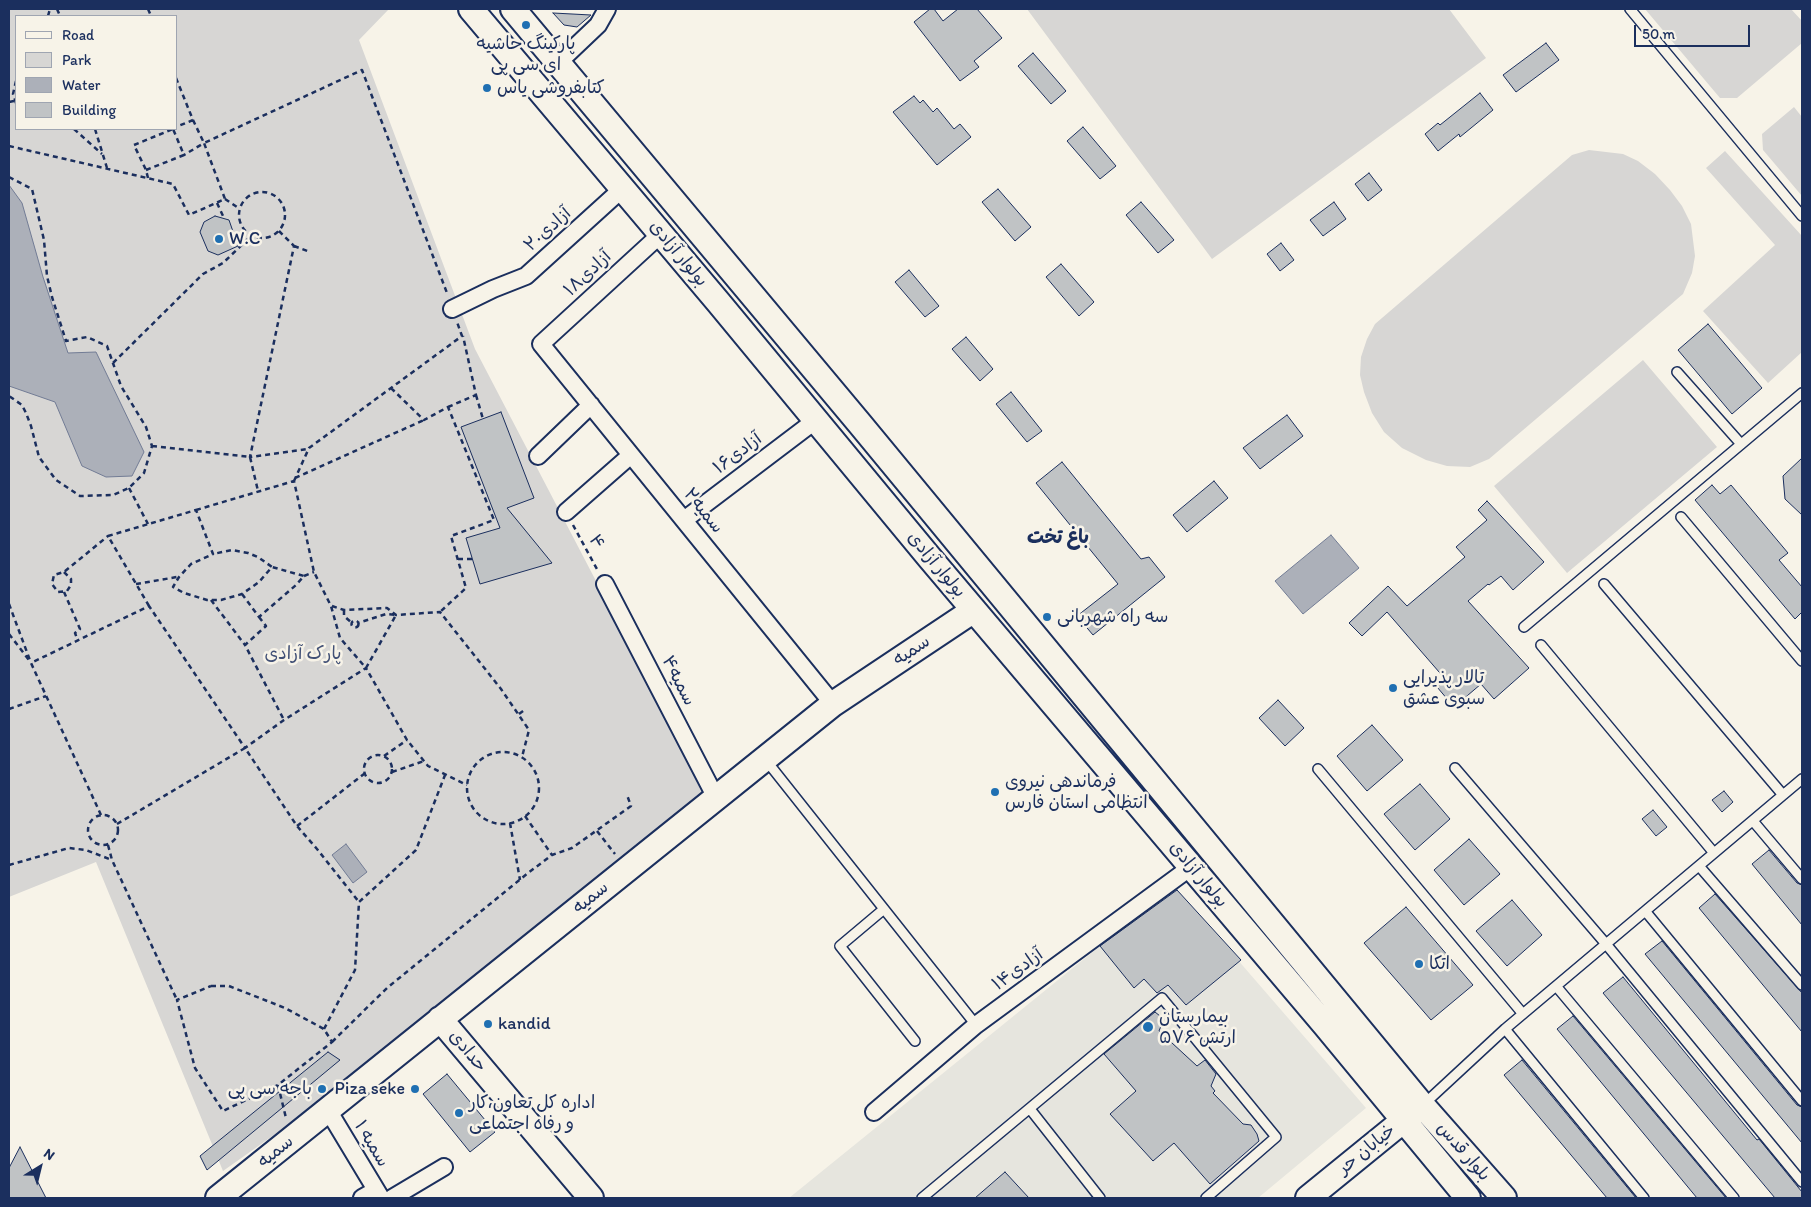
<!DOCTYPE html>
<meta charset="utf-8">
<style>
body{margin:0}
#map{position:relative;width:1811px;height:1207px;overflow:hidden;background:#f7f3e8;font-family:Itim,sans-serif}
canvas{display:block}
.frame{position:absolute;inset:0;border:10px solid #1b2f5e;pointer-events:none}
.legend{position:absolute;left:15px;top:15px;width:162px;height:115px;box-sizing:border-box;background:#f7f3e8;border:1px solid #9fa5b1;margin:0;padding:6px 9px;list-style:none;font-size:15px;color:#1b2f5e}
.legend li{display:flex;align-items:center;gap:10px;height:25px}
.legend b{width:25px;border:1px solid #9fa5b1}
.north{position:absolute;left:15px;top:1142px;width:50px;height:50px;-webkit-text-stroke:4px #f7f3e8;paint-order:stroke;rotate:36deg;font-size:14px;font-weight:700;line-height:20px;text-align:center;color:#1b2f5e}
.north::after{content:'';display:block;margin:auto;width:18px;height:22px;background:#1b2f5e;clip-path:polygon(50% 0,100% 100%,50% 72%,0 100%)}
.scale{position:absolute;left:1634px;top:25px;width:116px;height:22px;box-sizing:border-box;border:2px solid #1b2f5e;border-top:0;padding-left:6px;font-size:15px;line-height:18px;white-space:nowrap;color:#1b2f5e;-webkit-text-stroke:4px #f7f3e8;paint-order:stroke}
</style>
<div id="map">
<canvas width="1811" height="1207"></canvas>
<div class="frame"></div>
<ul class="legend">
<li><b style="height:6px;background:#f7f3e8"></b>Road</li>
<li><b style="height:14px;background:#d7d6d4"></b>Park</li>
<li><b style="height:14px;background:#acb0b9"></b>Water</li>
<li><b style="height:14px;background:#c0c3c5"></b>Building</li>
</ul>
<div class="north">N</div>
<div class="scale">50 m</div>
</div>
<script>
const context = document.querySelector('canvas').getContext('2d');
context.lineJoin = 'round';
function paint(path, color) {
  context.fillStyle = color;
  context.fill(path, 'evenodd');
}
function shape(rows) {
  const path = new Path2D();
  for (const r of rows) {
    if (r.length === 3) {
      path.moveTo(r[0] + r[2], r[1]);
      path.arc(r[0], r[1], r[2], 0, 2 * Math.PI);
      continue;
    }
    path.moveTo(r[0], r[1]);
    for (let i = 2; i < r.length; i += 2) path.lineTo(r[i], r[i + 1]);
  }
  return path;
}
function strokePath(path, color, width, dash) {
  context.strokeStyle = color;
  context.lineWidth = width;
  context.lineCap = dash ? 'butt' : 'round';
  context.setLineDash(dash || []);
  context.stroke(path);
}
function drawText(font, color, halo, rows, align = 'center') {
  context.font = font + ' Itim,"Playpen Sans Arabic",sans-serif';
  context.lineWidth = 5;
  context.setLineDash([]);
  context.textBaseline = 'middle';
  context.strokeStyle = halo;
  context.fillStyle = color;
  for (const [text, x, y, turn = 0] of rows) {
    context.save();
    context.translate(x, y);
    context.rotate((+turn || 0) * Math.PI / 180);
    context.textAlign = isNaN(turn) ? turn : align;
    if (halo) context.strokeText(text, 0, 0);
    context.fillText(text, 0, 0);
    context.restore();
  }
}
const built = shape([
 [1172,884,1366,1108,1258,1198,789,1198,1100,946]
]);
const green = shape([
 [9,9,389,9,359,40,475,349,705,790,288,1125,223,1171,96,862,9,897],
 [16,16,176,16,176,129,16,129],
 [1027,9,1449,9,1486,58,1212,259],
 [1645,9,1791,9,1802,21,1802,43,1737,98,1720,98],
 [1794,107,1802,117,1802,196,1763,150,1762,134],
 [1589,150,1623,154,1638,161,1655,174,1670,190,1682,206,1691,224,1695,256,1692,273,1683,294,1489,459,1470,467,1447,466,1426,460,1402,448,1384,432,1372,413,1364,392,1360,375,1361,357,1367,339,1375,324,1572,155],
 [1725,151,1802,236,1802,352,1768,383,1703,311,1775,245,1706,168],
 [1643,360,1717,447,1567,573,1494,486]
]);
const water = shape([
 [9,185,22,203,43,277,68,353,96,352,144,452,132,476,106,477,82,466,55,402,9,386,9,185],
 [1331,535,1359,568,1303,614,1275,581,1331,535],
 [346,844,367,872,353,883,332,855,346,844]
]);
const building = shape([
 [930,9,934,9,943,21,958,9,977,9,1002,38,974,61,979,67,960,81,914,22,930,9],
 [553,13,591,15,577,27,564,25,553,13],
 [1546,43,1559,60,1516,92,1503,75,1546,43],
 [1033,53,1066,91,1051,104,1018,66,1033,53],
 [1480,93,1493,110,1460,137,1459,134,1438,151,1425,134,1438,123,1440,125,1480,93],
 [914,96,920,103,923,100,933,112,937,108,954,129,960,124,971,137,937,165,893,112,914,96],
 [1083,127,1116,166,1100,179,1067,141,1083,127],
 [1369,173,1382,190,1368,201,1355,184,1369,173],
 [998,189,1031,227,1015,241,982,202,998,189],
 [1141,202,1174,240,1158,253,1126,215,1141,202],
 [1334,202,1346,219,1323,236,1310,220,1334,202],
 [215,216,229,220,238,246,218,255,208,251,200,232,204,222,215,216],
 [1281,243,1294,260,1280,271,1267,254,1281,243],
 [1061,264,1094,302,1079,316,1046,277,1061,264],
 [909,270,939,306,925,317,895,282,909,270],
 [1708,324,1762,388,1732,414,1678,350,1708,324],
 [966,337,993,369,980,381,952,349,966,337],
 [1011,392,1042,431,1027,442,996,404,1011,392],
 [501,412,534,498,507,508,552,563,480,584,466,538,500,528,461,427,501,412],
 [1287,415,1303,436,1260,469,1243,448,1287,415],
 [1802,458,1802,515,1785,499,1783,476,1802,458],
 [1062,462,1141,559,1149,557,1165,577,1093,635,1077,616,1118,584,1036,483,1062,462],
 [1214,481,1228,498,1187,532,1173,515,1214,481],
 [1712,485,1720,494,1731,485,1788,553,1779,560,1802,587,1802,612,1795,619,1695,500,1712,485],
 [1487,501,1544,562,1513,590,1501,576,1489,585,1488,584,1468,601,1529,668,1494,699,1481,684,1454,707,1437,687,1446,680,1387,612,1362,636,1349,623,1388,586,1407,606,1465,557,1456,547,1487,520,1478,510,1487,501],
 [1278,700,1304,728,1285,746,1259,718,1278,700],
 [1372,725,1403,760,1367,791,1337,756,1372,725],
 [1420,784,1450,819,1415,850,1384,814,1420,784],
 [1724,791,1733,802,1722,812,1712,800,1724,791],
 [1653,810,1667,827,1656,836,1642,819,1653,810],
 [1469,839,1500,874,1464,905,1434,870,1469,839],
 [1769,850,1797,883,1802,885,1802,925,1752,864,1769,850],
 [1177,890,1241,960,1186,1005,1168,985,1157,993,1144,979,1134,988,1100,946,1177,890],
 [1715,894,1802,993,1802,1032,1699,908,1715,894],
 [1512,900,1542,935,1507,966,1476,931,1512,900],
 [1406,907,1473,985,1431,1020,1364,943,1406,907],
 [1662,941,1797,1105,1802,1107,1802,1143,1645,954,1662,941],
 [1623,977,1757,1140,1759,1139,1802,1192,1802,1198,1775,1198,1603,993,1623,977],
 [1155,1012,1160,1016,1163,1021,1159,1031,1197,1066,1205,1060,1216,1074,1211,1086,1215,1091,1213,1093,1243,1124,1251,1125,1257,1134,1259,1141,1210,1184,1174,1143,1153,1161,1110,1114,1136,1091,1104,1054,1155,1012],
 [1573,1016,1726,1198,1697,1198,1557,1029,1573,1016],
 [328,1052,340,1060,207,1170,200,1156,328,1052],
 [1522,1060,1636,1198,1607,1198,1504,1075,1522,1060],
 [447,1074,495,1132,470,1152,423,1094,447,1074],
 [20,1147,46,1198,9,1198,9,1168,20,1147],
 [1005,1172,1029,1198,975,1198,1005,1172]
]);
const path = shape([
 [57,9,60,16],
 [148,9,151,16],
 [48,16,50,9],
 [176,78,193,120,176,127],
 [16,81,13,94,16,103],
 [9,102,14,101],
 [193,120,204,143,362,70,447,293],
 [74,129,102,154],
 [95,129,107,168],
 [9,146,173,184,189,215,225,199,204,143,184,155],
 [146,170,184,155,173,129],
 [9,177,32,189,44,240,47,276,52,297,66,341,87,337,107,346,121,386,146,427,152,446,144,473,129,488,113,495,80,496,56,480,39,457,31,426,26,413,22,405,9,396],
 [148,178,146,170,134,145,173,129],
 [262,215,23],
 [225,199,240,209],
 [217,203,224,218],
 [279,231,294,246,250,457,308,449],
 [294,246,310,252],
 [113,363,203,274,223,263,251,236],
 [391,388,424,420,448,407,494,520,451,536,466,588,440,612],
 [476,395,483,419],
 [448,407,476,395,463,336],
 [152,446,250,457,258,491],
 [295,478,424,420],
 [294,481,309,448,462,336,457,322],
 [129,488,148,524],
 [196,510,294,481,314,572,331,606,340,638,366,668,396,615,386,614,358,623],
 [573,525,598,571],
 [458,559,472,559],
 [64,572,71,579,71,585,67,591,58,592,52,584,54,575,64,572,108,536],
 [304,576,314,572],
 [136,584,177,577],
 [64,592,80,629,75,633,78,641],
 [242,594,259,617,296,585,304,576,272,567],
 [211,600,245,645],
 [9,604,31,663],
 [149,606,108,536,196,510,213,554,191,564,179,577,173,587,184,593,207,600,221,600,242,594,259,582,272,567,258,557,248,553,232,550,213,554],
 [332,606,344,610,387,608,396,615,440,612,501,689,529,730,522,757],
 [344,610,344,616,352,623],
 [259,617,266,626,245,645,284,720],
 [355,624,3.5],
 [9,634,29,660],
 [9,709,46,696],
 [519,714,526,709],
 [503,788,36],
 [378,769,14],
 [384,756,407,740],
 [392,772,424,761],
 [103,830,15],
 [101,815,31,663,149,606,245,748,284,720,366,668,407,740,428,766,467,785],
 [525,816,552,855],
 [510,823,520,880],
 [117,824,245,748,297,826,317,849,359,902],
 [297,826,364,774],
 [597,831,615,854],
 [108,845,112,860,177,1000],
 [9,865,69,848,86,850,112,860],
 [211,986,229,986,285,1008,324,1029,332,1042,278,1085,223,1111,195,1068,177,1000,211,986],
 [324,1029,355,970,359,902,416,850,445,775],
 [332,1042,387,988,528,873,552,855,572,848,631,806,627,795],
 [278,1085,286,1118]
]);
const lane = shape([
 [1630,9,1802,216],
 [1677,372,1741,444],
 [1681,517,1802,661],
 [1604,584,1783,795],
 [1524,627,1802,393],
 [1541,645,1714,853],
 [765,759,976,1025],
 [1455,768,1606,944,1802,1182],
 [1318,769,1523,1014],
 [1753,821,1802,879],
 [1699,866,1802,985],
 [884,909,840,946,915,1041],
 [1646,912,1802,1101],
 [1556,986,1734,1198],
 [1505,1029,1644,1198],
 [1423,1105,1505,1029,1802,779],
 [1030,1109,1100,1198],
 [922,1198,1162,998,1276,1137,1206,1198]
]);
const street = shape([
 [558,63,598,25,607,9],
 [661,234,541,344,833,704],
 [452,309,493,289,526,276,622,189],
 [538,456,591,405],
 [566,512,631,455],
 [684,520,816,420],
 [605,584,716,798],
 [328,1110,381,1198],
 [874,1112,976,1025,1191,867],
 [362,1198,376,1190],
 [392,1198,444,1167]
]);
const secondary = shape([
 [471,9,719,303,929,557,1325,1025,1468,1198],
 [513,9,860,424,1422,1105,1504,1198],
 [440,1019,591,1198],
 [218,1198,833,704,974,610],
 [1308,1198,1415,1111]
]);
const markers = [
 [526,25,5,"#1f6fb2"],
 [487,88,5,"#1f6fb2"],
 [219,239,5,"#1f6fb2"],
 [1047,617,5,"#1f6fb2"],
 [1393,688,5,"#1f6fb2"],
 [995,792,5,"#1f6fb2"],
 [1419,964,5,"#1f6fb2"],
 [488,1024,5,"#1f6fb2"],
 [1148,1027,6,"#1f6fb2"],
 [322,1089,5,"#1f6fb2"],
 [415,1089,5,"#1f6fb2"],
 [459,1113,5,"#1f6fb2"]
];
const poiNames = [
 ["پارکینگ حاشیه",526,44,"center"],
 ["ای سی پی",526,65,"center"],
 ["کتابفروشی یاس",497,88],
 ["W.C",229,239],
 ["سه راه شهربانی",1057,617],
 ["تالار پذیرایی",1403,678],
 ["سبوی عشق",1403,699],
 ["فرماندهی نیروی",1005,782],
 ["انتظامی استان فارس",1005,803],
 ["اتکا",1429,964],
 ["بیمارستان",1159,1017],
 ["۵۷۶ ارتش",1159,1038],
 ["kandid",498,1024],
 ["باجه سی پی",312,1089,"right"],
 ["Piza seke",405,1089,"right"],
 ["اداره کل تعاون،کار",469,1103],
 ["و رفاه اجتماعی",469,1124]
];
const streetNames = [
 ["آزادی۲۰",548,230,-42],
 ["بولوار آزادی",678,254,50],
 ["آزادی۱۸",588,274,-43],
 ["آزادی۱۶",738,454,-37],
 ["۲سمیه",703,511,51],
 ["۴",596,542,62],
 ["بولوار آزادی",936,565,50],
 ["سمیه",912,651,-34],
 ["سمیه۴",678,681,63],
 ["بولوار آزادی",1198,875,50],
 ["سمیه",591,898,-39],
 ["آزادی۱۴",1018,970,-36],
 ["حدادی",467,1051,50],
 ["۱ سمیه",371,1144,59],
 ["خیابان حر",1367,1150,-39],
 ["سمیه",276,1152,-39],
 ["بلوار قدس",1463,1152,49]
];
const parkNames = [
 ["پارک آزادی",303,654]
];
const neighbourhoodNames = [
 ["باغ تخت",1058,538]
];
paint(built, '#e6e5de');
paint(green, '#d7d6d4');
paint(water, '#acb0b9');
strokePath(water, '#727c95', 1);
paint(building, '#c0c3c5');
strokePath(building, '#1b2f5e', 1);
strokePath(lane, '#1b2f5e', 12);
strokePath(street, '#1b2f5e', 20);
strokePath(secondary, '#1b2f5e', 28);
strokePath(path, '#1b2f5e', 2.5, [5, 4]);
strokePath(lane, '#f7f3e8', 9);
strokePath(street, '#f7f3e8', 16);
strokePath(secondary, '#f7f3e8', 24);
for (const [x, y, r, color] of markers) {
  const dot = new Path2D();
  dot.arc(x, y, r, 0, 2 * Math.PI);
  context.fillStyle = color;
  context.fill(dot);
  strokePath(dot, '#f7f3e8', 2);
}
drawText('18px', '#1b2f5e', '#f7f3e8', poiNames, 'left');
drawText('18px', '#1b2f5e', '#f7f3e8', streetNames);
drawText('18px', '#415076', '#f7f3e8', parkNames);
drawText('bold 19px', '#1b2f5e', '#f7f3e8', neighbourhoodNames);
</script>
